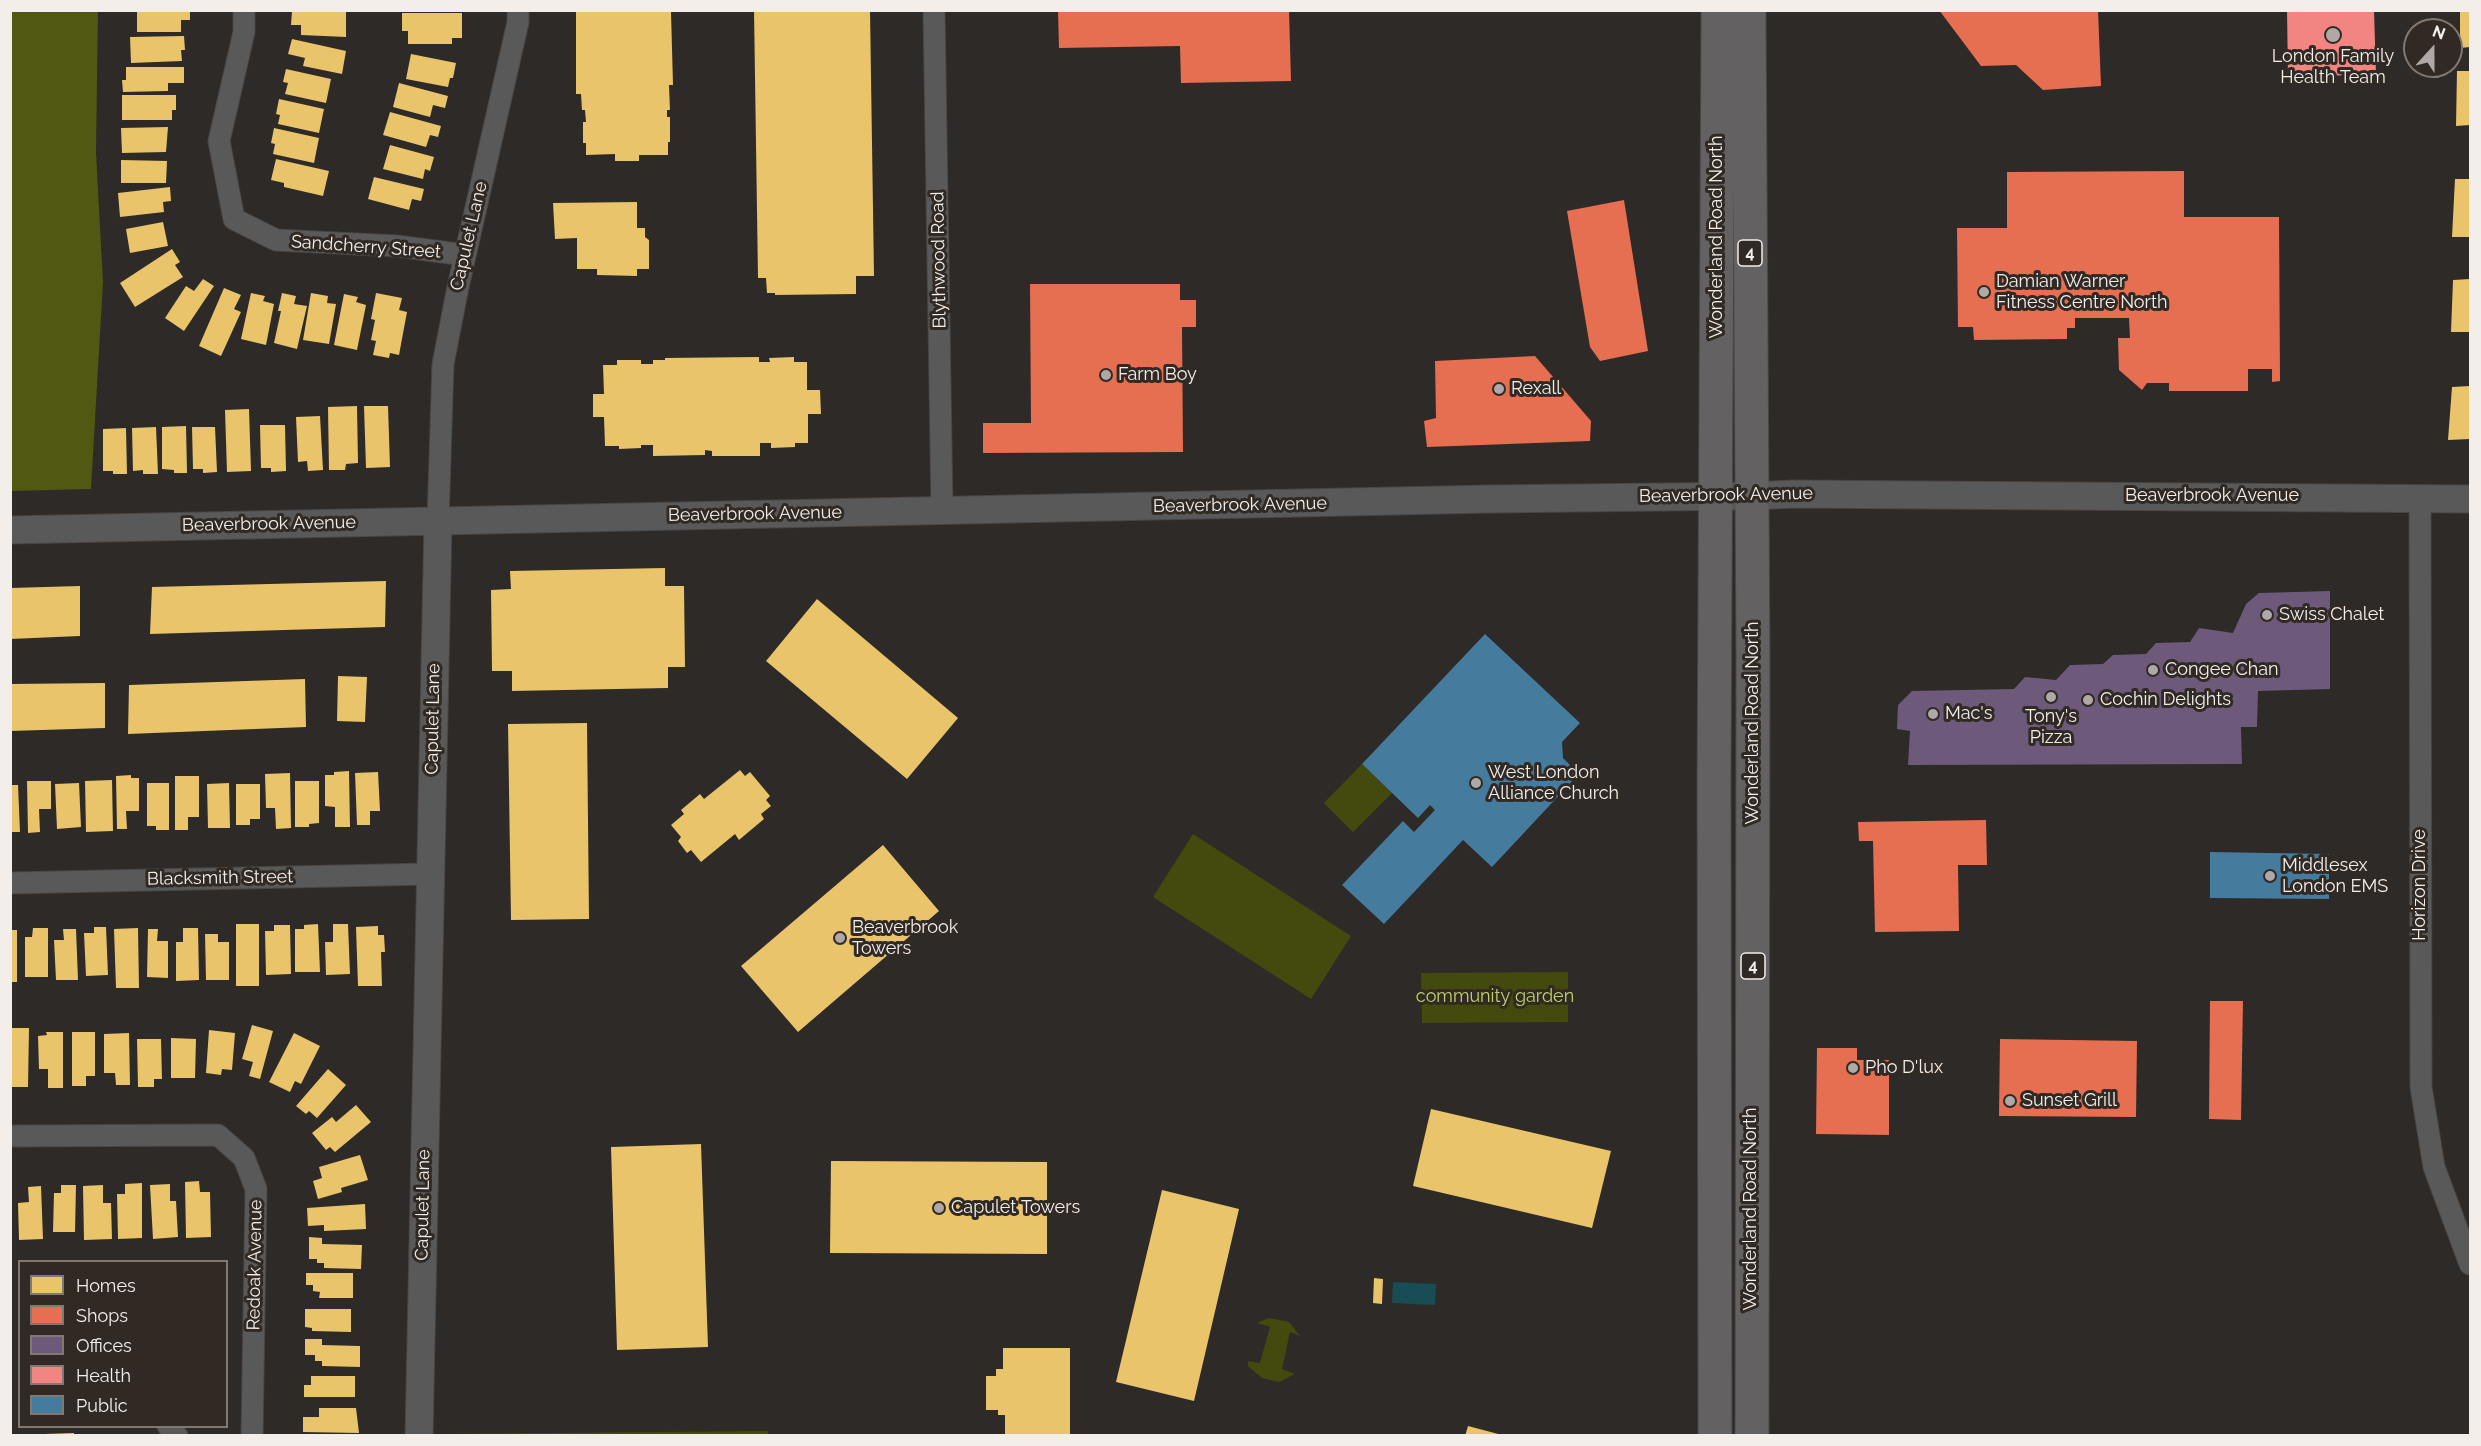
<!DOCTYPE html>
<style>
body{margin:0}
#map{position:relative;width:2481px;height:1446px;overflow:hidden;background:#2e2a27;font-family:Raleway,sans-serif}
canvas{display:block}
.frame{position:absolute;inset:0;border:12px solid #f3eeea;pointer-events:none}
.legend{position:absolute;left:18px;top:1260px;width:210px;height:168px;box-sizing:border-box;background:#312a24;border:2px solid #7f7873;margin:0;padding:8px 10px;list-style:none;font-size:18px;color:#f3eeea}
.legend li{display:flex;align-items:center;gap:12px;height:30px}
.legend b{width:30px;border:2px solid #7f7873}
.north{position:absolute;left:2403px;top:18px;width:60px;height:60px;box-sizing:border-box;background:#312a24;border:2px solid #7f7873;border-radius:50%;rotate:21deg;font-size:16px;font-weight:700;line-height:24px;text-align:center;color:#f3eeea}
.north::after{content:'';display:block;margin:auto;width:21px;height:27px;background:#aea9a6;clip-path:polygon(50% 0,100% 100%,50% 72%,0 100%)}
</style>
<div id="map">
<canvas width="2481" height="1446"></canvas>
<div class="frame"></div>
<ul class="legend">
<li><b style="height:16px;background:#e9c46a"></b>Homes</li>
<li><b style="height:16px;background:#e76f51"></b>Shops</li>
<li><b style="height:16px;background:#6d597a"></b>Offices</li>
<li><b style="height:16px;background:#f28482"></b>Health</li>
<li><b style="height:16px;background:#457b9d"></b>Public</li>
</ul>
<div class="north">N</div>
</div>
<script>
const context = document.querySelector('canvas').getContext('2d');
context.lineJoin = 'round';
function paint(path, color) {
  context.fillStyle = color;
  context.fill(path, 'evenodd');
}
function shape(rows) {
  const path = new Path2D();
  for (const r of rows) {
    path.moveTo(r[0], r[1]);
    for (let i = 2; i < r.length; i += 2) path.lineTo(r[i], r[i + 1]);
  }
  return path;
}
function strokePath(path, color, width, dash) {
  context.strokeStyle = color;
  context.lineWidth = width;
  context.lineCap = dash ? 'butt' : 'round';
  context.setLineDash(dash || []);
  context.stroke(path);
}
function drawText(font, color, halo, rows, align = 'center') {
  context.font = font + ' Raleway,sans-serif';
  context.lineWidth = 6;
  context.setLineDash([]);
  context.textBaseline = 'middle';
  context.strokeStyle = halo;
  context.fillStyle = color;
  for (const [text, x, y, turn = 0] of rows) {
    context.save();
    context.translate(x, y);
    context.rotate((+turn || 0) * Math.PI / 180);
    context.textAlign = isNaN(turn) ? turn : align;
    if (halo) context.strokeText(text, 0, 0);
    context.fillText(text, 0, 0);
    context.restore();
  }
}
const green = shape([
 [1362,764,1392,793,1353,832,1324,803],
 [1193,834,1351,936,1311,999,1153,897],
 [1568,972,1568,1022,1422,1023,1421,973],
 [1269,1318,1289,1322,1300,1336,1290,1332,1282,1369,1295,1374,1279,1382,1262,1378,1248,1366,1248,1361,1260,1363,1270,1327,1257,1323],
 [768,1431,768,1436,444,1435,444,1434]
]);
const forest = shape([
 [10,11,98,11,96,153,103,282,91,489,11,491]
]);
const water = shape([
 [1393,1282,1436,1284,1435,1305,1392,1303]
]);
const homes = shape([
 [137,10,190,10,190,20,181,20,181,32,137,32],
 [576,10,671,12,673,85,669,85,670,110,667,110,667,117,670,117,670,142,668,142,668,155,639,155,639,161,615,161,615,154,586,155,586,143,583,143,583,122,586,122,585,110,582,110,581,94,576,94],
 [754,10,870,10,874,276,856,276,856,294,775,295,775,293,767,293,766,278,758,278],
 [2460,10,2470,10,2470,47,2460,48],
 [292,11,346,12,346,37,301,35,301,25,291,25],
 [402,13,462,13,462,38,452,38,452,44,408,44,408,31,402,31],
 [184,36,185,50,181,50,182,61,131,63,130,37],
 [292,39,346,51,342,74,303,66,305,58,288,54],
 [411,54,456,63,453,78,450,78,448,87,406,79],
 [126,67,184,67,184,83,168,83,168,91,123,92,122,80,126,80],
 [286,69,331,79,326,103,285,94,288,83,283,82],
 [2457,71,2470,71,2470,125,2456,126],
 [399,83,448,96,445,108,433,105,430,117,393,107],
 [122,95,176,95,176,110,172,110,172,120,122,120],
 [279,99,324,109,319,133,278,124,280,115,276,114],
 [390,112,441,126,438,137,430,135,426,147,383,135],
 [168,127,166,152,122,153,121,128],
 [274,128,319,138,314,163,273,154,275,144,271,143],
 [390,145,434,157,430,171,425,169,423,179,383,169],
 [276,159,329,171,323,196,284,187,284,183,271,180],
 [121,160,167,161,166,183,121,183],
 [374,177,424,189,421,201,412,199,409,210,368,199],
 [2455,179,2470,179,2470,237,2452,237],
 [170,187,171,201,163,202,164,212,120,217,118,193],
 [637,202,637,228,645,228,645,237,649,240,649,269,637,269,637,276,597,275,597,269,577,269,577,238,555,239,553,203],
 [163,222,168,246,130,253,126,229],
 [172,249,180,262,175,265,183,277,135,307,120,283],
 [203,279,214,286,184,331,165,318,186,286,194,291],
 [2470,279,2470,332,2451,332,2453,280],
 [224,288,241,295,234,309,241,312,221,356,199,346],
 [251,293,265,296,263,301,274,304,266,345,241,339],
 [282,293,296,296,294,304,307,306,297,349,274,343,281,311,278,311],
 [311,293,328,296,327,303,336,304,329,344,303,340],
 [376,293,402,298,399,310,407,312,399,355,390,353,389,358,373,355,376,341,371,340,375,320,371,319],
 [344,294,358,297,356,302,366,305,357,350,334,345],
 [759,357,759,362,770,362,769,358,794,357,794,362,807,362,807,390,820,390,821,414,808,414,808,443,795,443,795,447,771,448,771,443,760,443,760,456,712,456,712,451,705,450,705,455,653,456,653,445,641,445,641,448,619,449,619,446,605,446,604,417,593,417,593,394,604,394,603,365,617,365,617,360,641,360,641,364,653,364,653,360,665,360,665,358],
 [2470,386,2470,439,2448,440,2452,387],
 [357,406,358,463,346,464,345,470,329,470,328,407],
 [364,406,388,406,390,467,366,468],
 [249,409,251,471,227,472,225,410],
 [320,416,323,470,308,471,307,461,298,462,296,417],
 [260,425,285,425,286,471,271,472,271,468,261,468],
 [186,426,187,473,174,473,174,470,162,469,162,427],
 [156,427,158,474,143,474,143,470,133,471,132,428],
 [192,427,215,427,217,472,203,473,203,469,193,469],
 [126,428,127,474,113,474,113,471,103,471,103,429],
 [665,568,665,586,684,586,685,667,668,667,668,688,512,691,512,671,492,671,491,590,511,589,510,571],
 [386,581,385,627,150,634,152,587],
 [80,586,80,636,10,639,10,588],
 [817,599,958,718,907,779,766,661],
 [338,676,367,677,365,722,337,721],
 [305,679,306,727,128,734,129,685],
 [105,683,105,728,10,731,10,684],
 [587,723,589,919,511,920,508,724],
 [740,770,745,776,750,772,770,796,766,800,771,806,761,814,764,819,739,840,735,834,701,862,691,850,687,853,678,841,681,837,671,825,684,814,681,810,700,794,704,799],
 [349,771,350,827,335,827,335,807,325,806,325,775,334,775,334,772],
 [378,772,380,811,370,811,370,825,357,825,355,773],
 [290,773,291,828,276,829,275,808,266,808,265,774],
 [131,775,131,778,139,778,139,811,126,811,127,829,117,829,116,776],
 [175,776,199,776,199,817,188,817,188,830,175,830],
 [112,780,113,831,86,832,85,781],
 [27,781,51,781,51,809,39,809,40,832,28,833],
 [295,781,319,781,319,823,309,824,309,827,295,827],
 [79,783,81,827,57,829,55,784],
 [147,783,169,783,169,830,156,830,156,826,147,826],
 [229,783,230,828,208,828,207,784],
 [236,784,260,784,260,819,250,819,250,825,236,825],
 [10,785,18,785,20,832,10,832],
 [883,845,939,911,798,1032,741,966],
 [236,924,259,924,259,986,236,986],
 [318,924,320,972,295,972,295,929,304,929,304,925],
 [333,924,348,924,350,974,326,975,325,942,333,942],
 [274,925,290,925,291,974,266,975,265,931,274,931],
 [378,926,378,935,384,935,385,952,381,952,382,986,358,986,356,927],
 [94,927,106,927,108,975,86,976,84,933,94,933],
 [33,928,48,928,48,977,25,977,25,937,32,937],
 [138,928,139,988,116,988,114,929],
 [183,928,198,928,199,980,176,981,176,942,183,942],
 [63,929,76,929,78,980,56,980,54,940,64,940],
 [148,929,158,929,157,941,168,941,168,978,147,977],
 [10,930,17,930,17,982,10,982],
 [205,934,218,934,218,942,229,942,229,980,206,980],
 [252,1025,273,1031,260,1079,249,1076,253,1062,242,1059],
 [10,1028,29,1028,28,1087,10,1087],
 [209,1030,235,1033,232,1070,222,1069,221,1075,206,1073],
 [46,1032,63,1032,63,1088,48,1088,48,1069,39,1069,38,1036,47,1035],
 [72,1032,95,1032,95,1076,86,1076,86,1086,72,1086],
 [129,1033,130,1085,116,1085,115,1073,104,1073,104,1034],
 [294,1033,320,1046,301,1084,295,1081,290,1092,269,1082],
 [171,1038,196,1039,195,1078,171,1078],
 [137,1039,161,1039,162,1079,154,1079,154,1087,138,1087],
 [328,1069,346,1085,317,1118,309,1111,306,1114,296,1106],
 [356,1105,371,1122,335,1152,330,1147,326,1150,312,1133,332,1117,336,1122],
 [1431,1109,1611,1151,1592,1228,1413,1186],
 [701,1144,708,1347,617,1350,611,1147],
 [360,1155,368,1180,341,1188,342,1192,318,1199,313,1181,322,1178,319,1167],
 [831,1161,1047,1162,1047,1254,830,1253],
 [199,1181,200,1192,210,1192,211,1237,186,1238,185,1182],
 [142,1183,142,1238,118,1239,117,1194,125,1194,125,1184],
 [170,1184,170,1201,176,1201,178,1237,153,1239,150,1185],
 [61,1185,76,1185,75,1232,53,1232,54,1193,61,1193],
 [103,1185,103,1203,111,1203,112,1239,84,1240,83,1186],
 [41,1186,43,1239,19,1240,18,1203,29,1202,28,1187],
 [1162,1190,1239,1209,1194,1401,1116,1382],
 [365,1204,366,1229,324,1231,324,1225,308,1226,307,1208],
 [309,1237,322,1238,322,1244,362,1245,361,1269,324,1268,324,1263,317,1263,317,1259,309,1259],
 [306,1273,353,1273,353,1298,319,1298,320,1292,313,1291,313,1285,306,1285],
 [1374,1278,1383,1279,1382,1304,1373,1303],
 [305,1309,351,1309,351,1332,312,1331,312,1328,305,1327],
 [305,1339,322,1339,322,1345,360,1346,360,1367,322,1366,322,1361,315,1361,315,1355,305,1355],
 [1003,1348,1070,1348,1070,1435,1005,1435,1005,1415,998,1415,998,1410,986,1410,986,1376,996,1376,996,1369,1003,1369],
 [311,1376,355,1376,355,1397,304,1397,304,1385,311,1385],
 [319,1408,356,1408,359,1433,303,1432,303,1417,319,1417],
 [1468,1426,1502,1435,1502,1436,1465,1436],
 [74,1433,74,1436,44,1436,44,1434]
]);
const shops = shape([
 [1058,10,1289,10,1291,81,1181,83,1180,46,1059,48],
 [1939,10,2098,10,2101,86,2043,90,2016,65,1981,66],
 [2184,171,2184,217,2279,217,2280,381,2272,382,2272,369,2248,369,2248,391,2169,391,2169,383,2147,383,2142,390,2119,370,2118,338,2130,338,2129,318,2075,318,2075,328,2067,328,2067,339,1974,340,1973,327,1958,327,1957,228,2007,228,2007,172],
 [1624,200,1648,351,1600,361,1590,347,1567,211],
 [1030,284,1180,284,1180,300,1196,300,1196,327,1182,327,1183,452,983,453,983,423,1031,423],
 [1535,356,1591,421,1590,441,1427,447,1424,421,1436,418,1435,361],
 [1986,820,1987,865,1958,865,1959,931,1875,932,1873,841,1859,841,1858,822],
 [2210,1001,2243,1001,2241,1120,2209,1119],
 [2000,1039,2137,1041,2136,1117,1999,1116],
 [1817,1048,1857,1048,1857,1060,1889,1060,1889,1135,1816,1134]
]);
const offices = shape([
 [2330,591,2330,689,2258,691,2257,727,2241,727,2242,764,1908,765,1910,731,1897,729,1898,705,1912,691,2014,689,2025,677,2056,680,2070,665,2103,664,2113,655,2146,654,2156,643,2190,642,2199,628,2233,633,2246,604,2259,593]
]);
const health = shape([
 [2287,10,2374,10,2376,75,2288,76]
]);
const public = shape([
 [1485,634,1580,723,1562,742,1563,758,1579,774,1492,867,1463,840,1384,924,1342,885,1403,821,1414,832,1435,810,1430,805,1418,818,1362,764],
 [2210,852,2329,854,2329,899,2210,898]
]);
const minor = shape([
 [244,10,244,32,219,141,234,219,276,240,397,246,465,255],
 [934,10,942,510],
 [2420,499,2421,1087,2434,1167,2470,1264],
 [438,521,443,364,458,287,518,22,518,10],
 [10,883,429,874],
 [10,1136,218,1135,244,1158,256,1189,252,1436],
 [168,1426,177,1436]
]);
const tertiary = shape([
 [10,530,1489,499,1752,496,1793,494,2470,499],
 [419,1436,438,521]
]);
const primary = shape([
 [1749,10,1753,656,1752,1436],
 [1715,1436,1714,779,1718,10]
]);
const markers = [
 [2333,35,8,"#aea9a6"],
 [1984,292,6,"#aea9a6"],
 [1106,375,6,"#aea9a6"],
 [1499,389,6,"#aea9a6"],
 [2267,615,6,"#aea9a6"],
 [2153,670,6,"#aea9a6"],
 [2051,697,6,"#aea9a6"],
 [2088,700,6,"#aea9a6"],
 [1933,714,6,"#aea9a6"],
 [1476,783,6,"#aea9a6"],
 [2270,876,6,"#aea9a6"],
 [840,938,6,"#aea9a6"],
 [1853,1068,6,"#aea9a6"],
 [2010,1101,6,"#aea9a6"],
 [939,1208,6,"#aea9a6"]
];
const shields = [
 [1750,253,24],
 [1753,966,24]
];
const shieldNames = [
 ["4",1750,253],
 ["4",1753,966]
];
const poiNames = [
 ["London Family",2333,57,"center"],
 ["Health Team",2333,78,"center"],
 ["Damian Warner",1996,282],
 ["Fitness Centre North",1996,303],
 ["Farm Boy",1118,375],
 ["Rexall",1511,389],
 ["Swiss Chalet",2279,615],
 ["Congee Chan",2165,670],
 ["Cochin Delights",2100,700],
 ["Mac's",1945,714],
 ["Tony's",2051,717,"center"],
 ["Pizza",2051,738,"center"],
 ["West London",1488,773],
 ["Alliance Church",1488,794],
 ["Middlesex",2282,866],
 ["London EMS",2282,887],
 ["Beaverbrook",852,928],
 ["Towers",852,949],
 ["Pho D'lux",1865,1068],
 ["Sunset Grill",2022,1101],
 ["Capulet Towers",951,1208]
];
const streetNames = [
 ["Capulet Lane",469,236,-77],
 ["Wonderland Road North",1717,237,-90],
 ["Sandcherry Street",366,247,4],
 ["Blythwood Road",939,260,-91],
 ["Beaverbrook Avenue",1726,495,-1],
 ["Beaverbrook Avenue",2212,496],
 ["Beaverbrook Avenue",1240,505,-1],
 ["Beaverbrook Avenue",755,514,-1],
 ["Beaverbrook Avenue",269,524,-1],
 ["Capulet Lane",433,719,-89],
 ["Wonderland Road North",1753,723,-90],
 ["Blacksmith Street",220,878,-1],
 ["Horizon Drive",2420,885,-90],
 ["Capulet Lane",423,1205,-89],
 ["Wonderland Road North",1751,1209,-90],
 ["Redoak Avenue",255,1265,-89]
];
const parkNames = [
 ["community garden",1495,997]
];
paint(green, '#444a0e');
paint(forest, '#505811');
paint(water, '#184d55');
paint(homes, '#e9c46a');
paint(shops, '#e76f51');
paint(offices, '#6d597a');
paint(health, '#f28482');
paint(public, '#457b9d');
strokePath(minor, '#494543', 23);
strokePath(tertiary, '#494543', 29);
strokePath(primary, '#494543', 35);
strokePath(minor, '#5a5959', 21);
strokePath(tertiary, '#5a5959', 27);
strokePath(primary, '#636161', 33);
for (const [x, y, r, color] of markers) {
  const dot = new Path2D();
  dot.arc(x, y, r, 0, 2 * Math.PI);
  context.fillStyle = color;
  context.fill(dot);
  strokePath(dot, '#312a24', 2);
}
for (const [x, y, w] of shields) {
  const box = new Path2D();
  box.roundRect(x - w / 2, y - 13, w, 26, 4.5);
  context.fillStyle = '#312a24';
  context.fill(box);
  strokePath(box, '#f3eeea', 1.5);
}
drawText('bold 16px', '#f3eeea', null, shieldNames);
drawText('18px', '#f3eeea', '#312a24', poiNames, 'left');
drawText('18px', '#f3eeea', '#312a24', streetNames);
drawText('18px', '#bfd069', '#312a24', parkNames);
</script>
